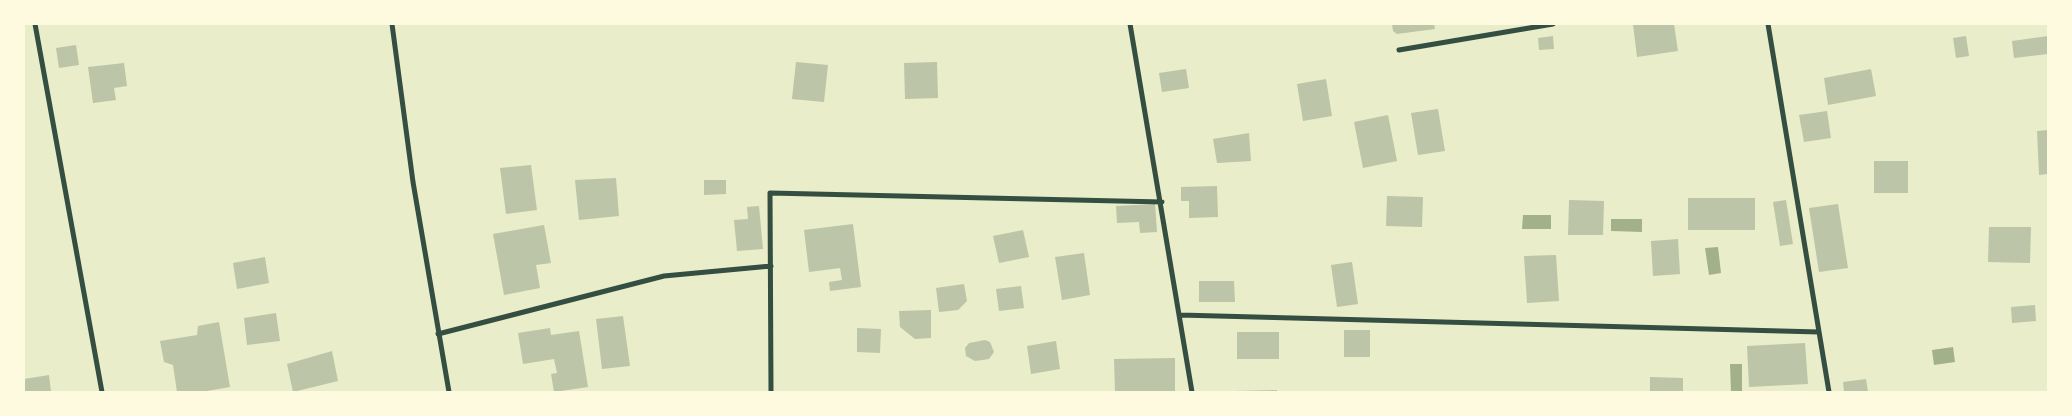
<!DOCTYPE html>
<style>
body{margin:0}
#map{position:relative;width:2072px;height:416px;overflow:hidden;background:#e9edc9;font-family:Ubuntu,sans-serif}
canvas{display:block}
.frame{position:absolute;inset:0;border:25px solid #fefae0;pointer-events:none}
</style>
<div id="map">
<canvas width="2072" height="416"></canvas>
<div class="frame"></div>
</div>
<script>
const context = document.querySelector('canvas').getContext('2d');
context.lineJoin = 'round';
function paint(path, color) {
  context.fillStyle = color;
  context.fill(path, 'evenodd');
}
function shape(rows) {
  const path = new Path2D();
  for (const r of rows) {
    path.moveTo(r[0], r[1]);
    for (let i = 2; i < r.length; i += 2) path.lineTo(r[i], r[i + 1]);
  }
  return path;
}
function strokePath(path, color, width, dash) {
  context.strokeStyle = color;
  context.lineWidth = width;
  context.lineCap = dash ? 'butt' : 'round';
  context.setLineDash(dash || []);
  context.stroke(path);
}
const water = shape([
 [1523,215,1551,215,1551,229,1522,229],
 [1611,219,1642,219,1642,232,1611,231],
 [1718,247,1721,273,1709,275,1705,248],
 [1953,347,1955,362,1934,365,1932,350],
 [1730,364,1742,364,1742,392,1731,392]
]);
const building = shape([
 [1392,24,1434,24,1435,29,1397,34,1393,31],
 [1633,24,1674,24,1678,51,1637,57],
 [1553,36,1554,49,1539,50,1538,38],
 [1966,36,1969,56,1956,58,1953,38],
 [2048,36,2048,54,2014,58,2012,41],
 [76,45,79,65,59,68,56,48],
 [796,62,828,65,824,102,792,99],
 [937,62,938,98,905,99,904,63],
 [124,63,127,86,114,88,116,100,93,103,88,67],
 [1186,69,1189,88,1162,92,1159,73],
 [1871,69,1876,96,1828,105,1824,78],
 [1326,79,1332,116,1303,121,1297,84],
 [1438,109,1445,151,1418,155,1411,113],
 [1827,111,1831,138,1804,142,1799,115],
 [1388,115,1397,161,1363,168,1354,122],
 [2048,130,2048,174,2039,175,2037,131],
 [1249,133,1251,161,1217,163,1213,139],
 [1874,161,1908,161,1908,193,1874,193],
 [531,165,537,210,506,214,500,168],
 [616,178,619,216,579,220,575,180],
 [704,180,726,180,726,194,704,195],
 [1217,186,1218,217,1189,218,1189,201,1181,201,1181,187],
 [1387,196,1423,197,1422,227,1386,226],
 [1688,198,1755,198,1755,230,1688,230],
 [1569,200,1604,201,1603,235,1568,235],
 [1786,200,1793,244,1780,246,1773,202],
 [1155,204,1157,232,1140,233,1139,222,1117,223,1116,206],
 [1838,204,1848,268,1819,272,1809,208],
 [759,206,763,249,737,251,734,220,748,219,747,207],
 [853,224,861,287,830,291,829,282,842,280,840,268,809,272,804,230],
 [544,225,551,263,536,265,540,288,504,295,493,234],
 [1989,227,2031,227,2030,263,1988,262],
 [1023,230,1029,257,999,263,993,236],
 [1678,239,1680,274,1653,276,1651,241],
 [1084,253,1090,295,1062,300,1055,257],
 [1556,255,1559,301,1527,303,1524,256],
 [265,257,269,283,237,289,233,263],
 [1352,262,1358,304,1337,307,1331,265],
 [1199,281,1234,281,1235,302,1199,302],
 [964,284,967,301,958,310,939,312,936,288],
 [1021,286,1024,308,999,311,996,289],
 [2035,305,2036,321,2012,323,2011,307],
 [931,310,931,338,915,339,900,327,899,311],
 [276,313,280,341,247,345,244,318],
 [623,316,630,366,602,369,596,319],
 [219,322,230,387,201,392,177,392,173,365,164,362,160,341,197,335,198,326],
 [550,328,551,335,579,331,588,387,554,392,551,374,557,373,554,359,523,364,518,333],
 [857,328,881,329,880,353,857,352],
 [1344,330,1370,330,1370,357,1344,357],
 [1237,332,1279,332,1279,359,1237,359],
 [985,340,990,342,994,352,989,359,975,361,966,356,965,348,969,343],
 [1056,341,1060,369,1031,374,1027,346],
 [1805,343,1808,384,1749,387,1747,346],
 [332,351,338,381,293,392,287,364],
 [1175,358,1175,392,1115,392,1114,359],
 [49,375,51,392,24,392,24,379],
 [1650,377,1683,378,1683,392,1650,392],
 [1866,379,1868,392,1844,392,1843,382],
 [1277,390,1277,392,1233,392,1233,391]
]);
const minor = shape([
 [35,24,102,392],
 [392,24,413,182,449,392],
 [1130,24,1192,392],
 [1768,24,1829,392],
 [1399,50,1553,24],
 [1180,315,1819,332],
 [438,334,664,276,771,266],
 [771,392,770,193,1162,202]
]);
paint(water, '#a3b18a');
paint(building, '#bcc5a7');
strokePath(minor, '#344e41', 5);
</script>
